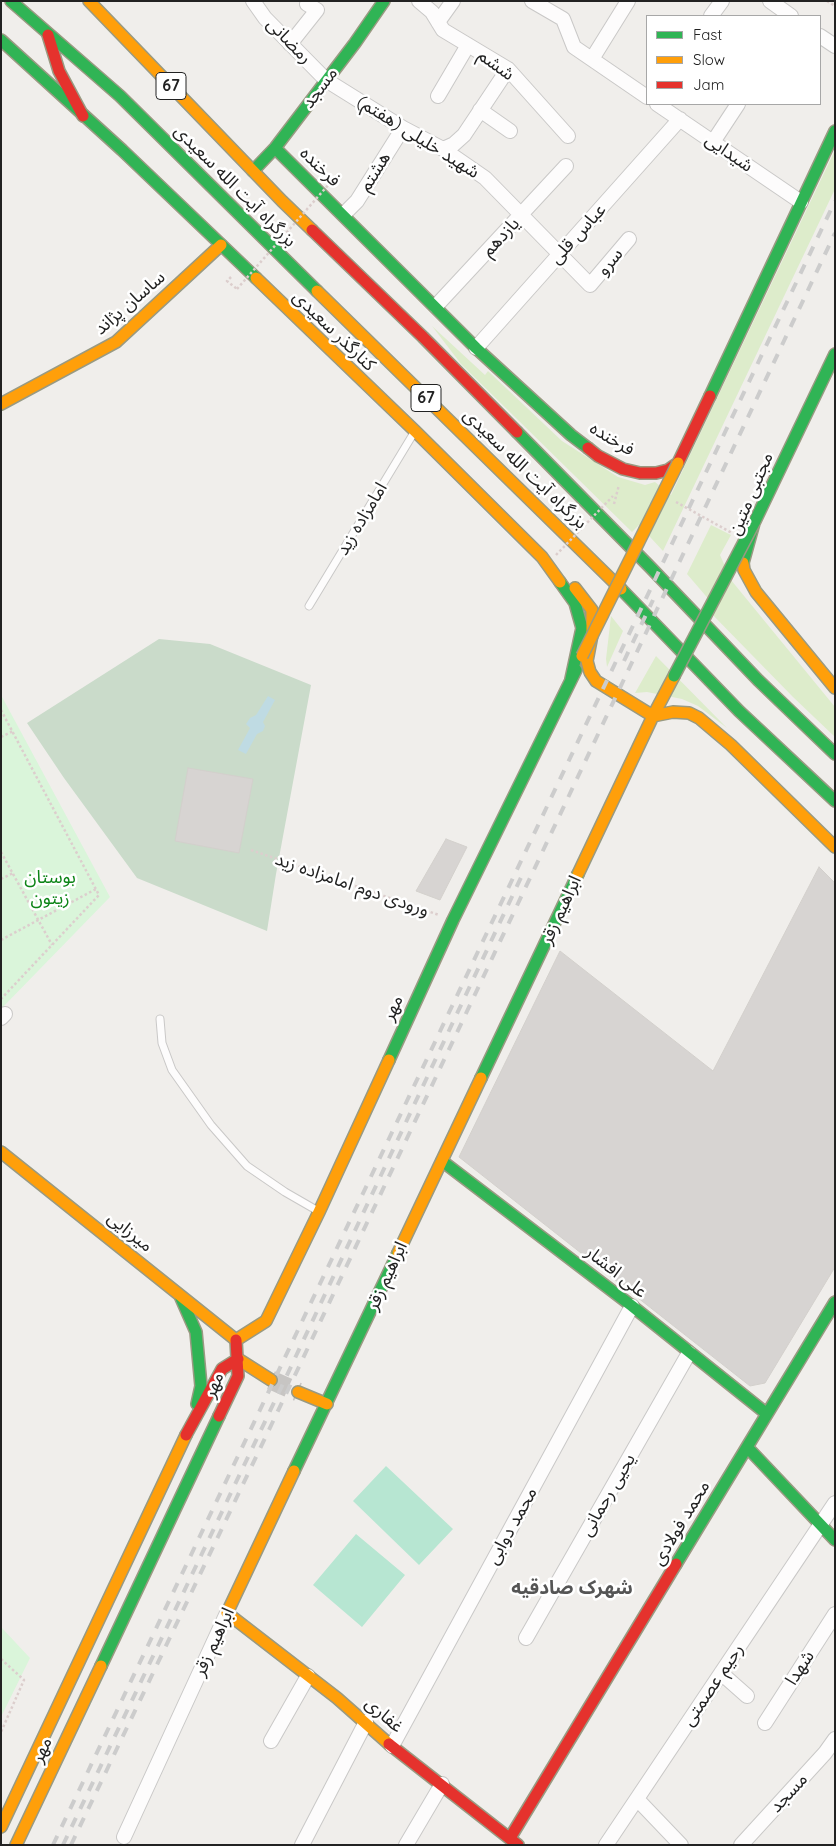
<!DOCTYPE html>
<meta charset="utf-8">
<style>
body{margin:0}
#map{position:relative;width:836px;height:1846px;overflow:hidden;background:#f0eeeb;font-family:Quicksand,sans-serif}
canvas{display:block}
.frame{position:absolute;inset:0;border:2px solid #222;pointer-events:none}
.legend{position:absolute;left:646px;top:15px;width:175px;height:90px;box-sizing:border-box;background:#fff;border:1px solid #a7a7a7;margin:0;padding:6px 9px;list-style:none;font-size:15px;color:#222}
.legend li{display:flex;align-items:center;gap:10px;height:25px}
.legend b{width:25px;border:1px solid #a7a7a7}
</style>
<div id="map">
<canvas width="836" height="1846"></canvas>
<div class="frame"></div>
<ul class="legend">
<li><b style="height:6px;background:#30b455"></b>Fast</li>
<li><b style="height:6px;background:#ff9f0a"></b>Slow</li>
<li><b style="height:6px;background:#e5322d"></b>Jam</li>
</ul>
</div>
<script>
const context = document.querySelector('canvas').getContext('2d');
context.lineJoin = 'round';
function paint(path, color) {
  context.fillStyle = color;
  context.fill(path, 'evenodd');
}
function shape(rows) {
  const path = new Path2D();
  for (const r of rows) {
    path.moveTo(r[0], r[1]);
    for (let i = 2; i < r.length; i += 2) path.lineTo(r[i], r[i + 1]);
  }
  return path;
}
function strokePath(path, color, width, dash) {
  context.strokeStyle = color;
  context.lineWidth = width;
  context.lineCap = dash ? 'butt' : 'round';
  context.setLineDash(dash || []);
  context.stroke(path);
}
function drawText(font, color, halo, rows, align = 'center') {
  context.font = font + ' Quicksand,"Noto Sans Arabic",sans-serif';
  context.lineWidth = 5;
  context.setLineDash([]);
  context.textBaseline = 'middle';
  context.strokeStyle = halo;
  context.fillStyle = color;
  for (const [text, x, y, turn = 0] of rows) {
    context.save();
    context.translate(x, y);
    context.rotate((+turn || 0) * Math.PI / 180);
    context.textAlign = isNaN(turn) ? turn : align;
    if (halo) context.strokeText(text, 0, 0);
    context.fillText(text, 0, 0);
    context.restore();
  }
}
const grass = shape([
 [835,150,835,189,663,551,639,525,632,532,461,364,432,326,485,375,488,371,562,441,618,477,645,485,655,482,671,495],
 [711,525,731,535,720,555,731,580,835,707,835,737,793,697,706,608,711,602,687,574],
 [611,616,623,631,607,667,606,659],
 [656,656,727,728,698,706,682,699,647,692,635,693]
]);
const cemetery = shape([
 [159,639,210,644,311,685,276,874,267,931,137,878,64,778,27,723]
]);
const park = shape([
 [1,695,110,897,2,1008,1,1007],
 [1,1627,30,1658,1,1717]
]);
const pitch = shape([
 [386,1466,453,1529,419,1565,353,1501],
 [356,1534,405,1575,362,1627,313,1585]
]);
const water = shape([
 [268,696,275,700,263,722,265,726,263,731,257,734,246,754,238,750,250,728,246,724,250,718,256,715]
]);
const building = shape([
 [188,768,253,779,239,853,175,841,188,768],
 [446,839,467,847,440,900,416,891,446,839],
 [819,867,835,883,835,1267,765,1383,750,1386,459,1157,560,951,713,1071,819,867]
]);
const secondaryTunnel = shape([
 [271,1380,298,1392]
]);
const path = shape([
 [827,1,835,6],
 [231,277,227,281,237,289],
 [614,504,619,485],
 [1,710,99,895,1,999],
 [1,737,13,731],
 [251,850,439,915],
 [1,852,52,945],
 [1,879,13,873],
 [1,940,96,889],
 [1,1659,24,1680,1,1732]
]);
const lane = shape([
 [309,606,415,431],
 [160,1019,162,1043,172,1070,211,1125,247,1166,285,1192,318,1211]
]);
const street = shape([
 [253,1,265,18,326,80,403,128,443,149,485,178,590,285,629,239],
 [419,1,432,12,443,30,508,69,568,136],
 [532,1,563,19,574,47,647,97],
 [770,1,791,16],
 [711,16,722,1],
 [438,22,453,1],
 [820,36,835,46],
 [290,44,317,10,307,4,310,1],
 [592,59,628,1],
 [438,96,468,45],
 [657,104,801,202],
 [480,110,510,131],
 [713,142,738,104],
 [443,149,454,144,464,135,508,69],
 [344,214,357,201,403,128],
 [436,306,566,166],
 [476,348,680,119],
 [1,1018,5,1014],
 [526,1638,689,1353],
 [721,1673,747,1696],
 [765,1723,835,1614],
 [271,1741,308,1676],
 [392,1746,632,1306],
 [637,1799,681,1845],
 [124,1837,227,1613],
 [302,1845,366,1722],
 [406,1845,442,1784],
 [606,1845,835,1503],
 [741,1845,825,1753,835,1739]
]);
const fast = shape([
 [11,1,120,96,317,291],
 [1,40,122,150,256,278],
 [275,148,476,348,571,435,588,448],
 [253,171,275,148,355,43,384,1],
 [710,396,835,131],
 [517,432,651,568,758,680,835,754],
 [743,563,754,523,835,354],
 [560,582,575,603,582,628,571,679],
 [621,589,739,711,835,801],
 [389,1060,453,920,576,670],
 [481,1078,578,874],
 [442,1161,632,1306,767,1414],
 [181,1298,196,1332,201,1386,197,1404],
 [747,1447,835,1540],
 [294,1471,398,1253],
 [676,1564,835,1302],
 [101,1666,219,1416]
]);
const slow = shape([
 [89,1,282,201,312,230],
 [256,278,415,431,542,557,560,582],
 [317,291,621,589],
 [1,404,116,342,221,245],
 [743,563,744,570,756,592,835,688],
 [575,588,592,610,592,635,587,661,590,672,596,681,653,716,673,712,689,713,699,718,731,745,835,847],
 [578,874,653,716,674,676],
 [1,1152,236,1340],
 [398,1253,481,1078],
 [236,1340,266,1321,319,1212,389,1060],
 [238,1359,271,1380],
 [298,1392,327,1404],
 [294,1471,227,1613,337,1698,389,1744],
 [1,1827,186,1435],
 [16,1845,101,1666]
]);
const jam = shape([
 [48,35,59,71,83,116],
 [312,230,423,337,517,432],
 [588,448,598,456,623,469,640,473,656,473,668,470,678,463,710,396],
 [219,1416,238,1376,236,1340],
 [186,1435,222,1369,238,1359],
 [389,1744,518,1845],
 [510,1838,676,1564]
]);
const rail = shape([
 [624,661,653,600],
 [53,1845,835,201],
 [63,1845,280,1390,525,869],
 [71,1845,287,1392,835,233]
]);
const pathBridge = shape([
 [237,289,330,183],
 [676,502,732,533],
 [556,555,613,496]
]);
const fastBridge = shape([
 [674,676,754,523]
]);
const slowBridge = shape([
 [582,656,678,463]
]);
const shields = [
 [171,86,30],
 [426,398,30]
];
const shieldNames = [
 ["67",171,86],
 ["67",426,398]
];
const streetNames = [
 ["رمضانی",289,41,46],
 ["ششم",496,65,36],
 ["مسجد",320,88,-53],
 ["شهید خلیلی (هفتم)",418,137,32],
 ["شیدایی",729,153,35],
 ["فرخنده",320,167,44],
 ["هشتم",375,172,-58],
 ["بزرگراه آیت الله سعیدی",235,186,45],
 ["عباس قلی",578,234,-48],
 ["یازدهم",501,237,-47],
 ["سرو",610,262,-50],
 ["ساسان پژاند",130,303,-41],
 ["کنارگذر سعیدی",334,331,44],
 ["فرخنده",612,439,31],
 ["بزرگراه آیت الله سعیدی",525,469,44],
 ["مجتبی متین",751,494,-67],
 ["امامزاده زید",362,519,-59],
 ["ورودی دوم امامزاده زید",352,885,19],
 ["ابراهیم زقر",561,910,-65],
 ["مهر",393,1008,-65],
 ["میرزایی",130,1232,39],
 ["علی افشار",616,1272,38],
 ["ابراهیم زقر",387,1276,-65],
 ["مهر",214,1385,-67],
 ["یحیی رحمانی",608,1495,-60],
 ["محمد فولادی",681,1523,-59],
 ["محمد دوابی",512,1526,-61],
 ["ابراهیم زقر",214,1642,-65],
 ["شهدا",800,1668,-57],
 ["رحیم عصمتی",713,1685,-56],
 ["غفاری",384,1715,41],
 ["مهر",42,1750,-65],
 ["مسجد",789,1793,-47]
];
const parkNames = [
 ["بوستان",50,878],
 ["زیتون",50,899]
];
const neighbourhoodNames = [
 ["شهرک صادقیه",572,1588]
];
paint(grass, '#ddeccb');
paint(cemetery, '#cadbca');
paint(park, '#daf5da');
paint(pitch, '#b7e6d2');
paint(water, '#bfdbe3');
paint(building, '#d7d4d2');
strokePath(building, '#d3d0cc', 1);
strokePath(secondaryTunnel, '#c7c5c3', 19, [19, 9]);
strokePath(lane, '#c9c8c7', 9);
strokePath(street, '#c9c8c7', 16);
strokePath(fast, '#999a82', 14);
strokePath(slow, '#999a82', 14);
strokePath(jam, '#999a82', 14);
strokePath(path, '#dccecd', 2.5, [2.5, 2.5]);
strokePath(lane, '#fdfcfc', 7);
strokePath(street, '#fdfcfc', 14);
strokePath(fast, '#30b455', 11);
strokePath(slow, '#ff9f0a', 11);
strokePath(jam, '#e5322d', 11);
strokePath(rail, '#ccc', 4, [10, 10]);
strokePath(fastBridge, '#999a82', 14, []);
strokePath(slowBridge, '#999a82', 14, []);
strokePath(pathBridge, '#dccecd', 2.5, [2.5, 2.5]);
strokePath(fastBridge, '#30b455', 11);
strokePath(slowBridge, '#ff9f0a', 11);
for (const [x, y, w] of shields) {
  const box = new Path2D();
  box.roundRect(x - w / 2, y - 13.5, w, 27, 4);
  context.fillStyle = '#fff';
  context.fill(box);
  strokePath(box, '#222', 1);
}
drawText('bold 16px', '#222', null, shieldNames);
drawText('18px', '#222', '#fff', streetNames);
drawText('18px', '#0c8416', '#fff', parkNames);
drawText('bold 19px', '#555', '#fff', neighbourhoodNames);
</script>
